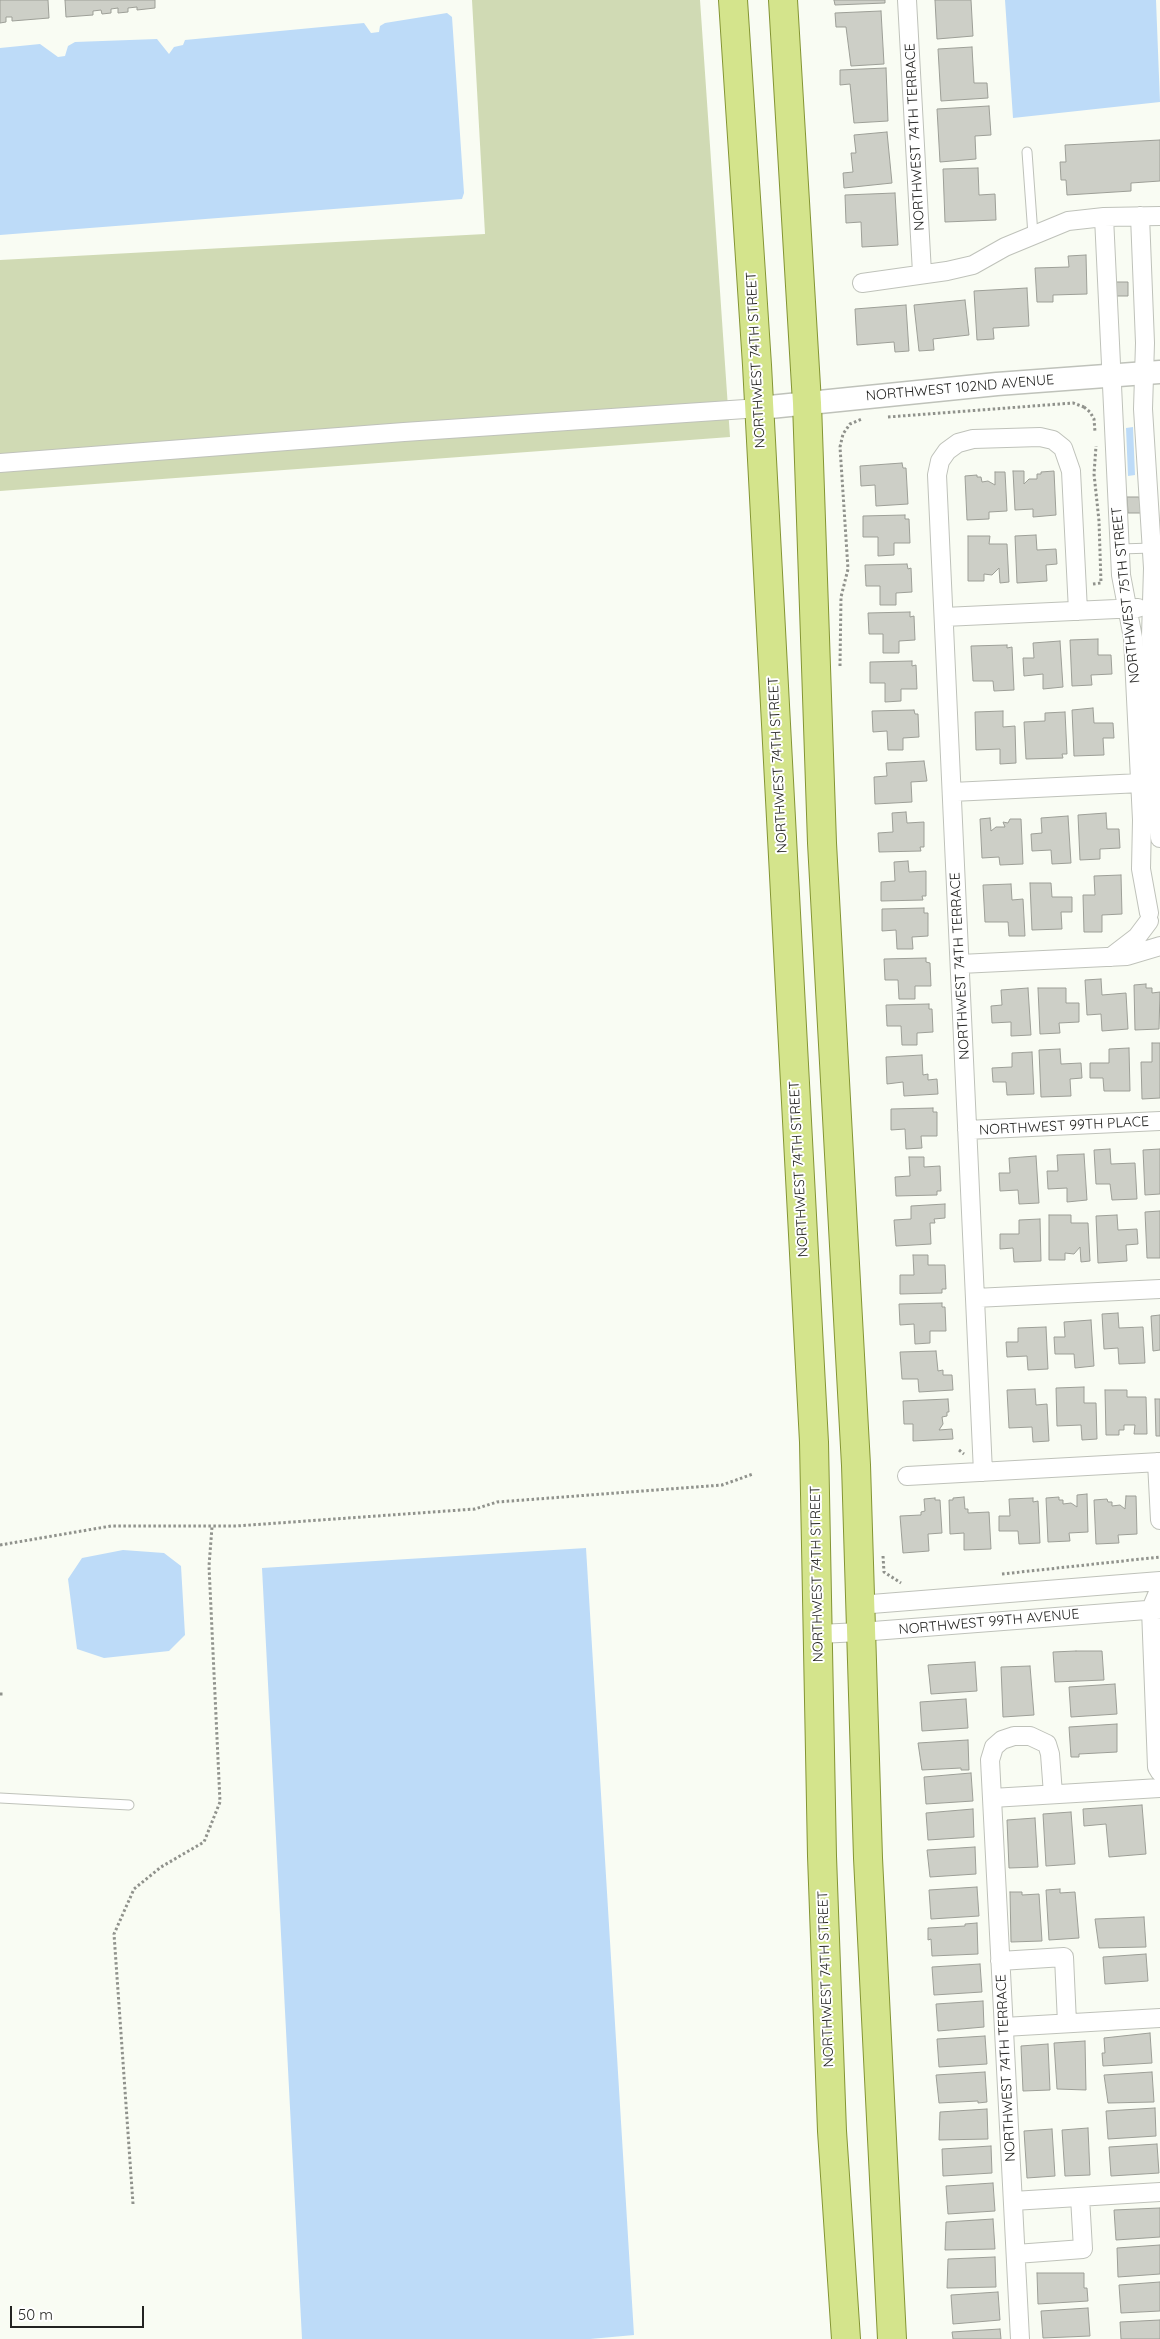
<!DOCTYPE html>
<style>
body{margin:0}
#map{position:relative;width:1160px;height:2339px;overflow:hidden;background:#f9fcf3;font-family:Quicksand,sans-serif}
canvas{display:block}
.scale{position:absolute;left:10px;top:2306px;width:134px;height:22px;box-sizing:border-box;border:2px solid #232321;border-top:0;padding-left:6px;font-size:15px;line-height:18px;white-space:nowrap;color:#232321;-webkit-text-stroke:4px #fff;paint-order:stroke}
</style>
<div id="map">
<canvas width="1160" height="2339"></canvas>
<div class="scale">50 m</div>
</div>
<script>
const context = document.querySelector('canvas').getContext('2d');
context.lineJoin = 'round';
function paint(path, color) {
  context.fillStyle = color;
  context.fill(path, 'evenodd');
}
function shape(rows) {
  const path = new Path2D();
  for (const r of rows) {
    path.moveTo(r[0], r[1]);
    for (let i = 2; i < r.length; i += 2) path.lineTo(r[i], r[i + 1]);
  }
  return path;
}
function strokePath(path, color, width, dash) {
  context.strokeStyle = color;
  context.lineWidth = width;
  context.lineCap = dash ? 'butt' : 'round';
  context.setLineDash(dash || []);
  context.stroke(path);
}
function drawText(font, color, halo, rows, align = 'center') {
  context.font = font + ' Quicksand,sans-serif';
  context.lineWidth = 4;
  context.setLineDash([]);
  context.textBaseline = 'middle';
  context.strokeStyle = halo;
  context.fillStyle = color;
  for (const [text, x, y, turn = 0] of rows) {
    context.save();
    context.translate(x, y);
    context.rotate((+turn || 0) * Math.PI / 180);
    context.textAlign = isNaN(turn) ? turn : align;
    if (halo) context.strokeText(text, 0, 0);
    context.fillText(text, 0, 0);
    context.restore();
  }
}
const green = shape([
 [472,0,700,0,730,437,0,491,0,260,485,234]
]);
const water = shape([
 [1005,0,1156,0,1160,102,1013,118],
 [447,13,452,17,464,193,462,199,0,235,0,48,40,44,58,57,65,56,68,46,75,42,157,39,169,54,174,47,183,45,185,40,364,23,371,33,379,32,380,26,385,23],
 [1133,427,1135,475,1128,476,1126,428],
 [586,1548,634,2335,590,2339,302,2339,262,1568],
 [123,1550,164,1553,181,1566,185,1635,169,1651,104,1658,77,1649,68,1579,82,1558]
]);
const building = shape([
 [0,0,48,0,49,18,12,21,12,17,6,17,6,22,0,23,0,0],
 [65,0,155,0,155,8,137,10,137,7,128,8,128,12,118,13,118,8,111,9,111,13,102,14,101,10,93,11,93,15,66,17,65,0],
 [834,0,885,0,885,3,835,5,834,0],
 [935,0,971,0,973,36,937,39,935,0],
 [881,11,884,64,851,66,846,27,836,27,835,13,881,11],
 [972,47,974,83,987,83,988,98,941,101,938,49,972,47],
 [886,68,888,121,854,123,850,84,840,85,840,70,886,68],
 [989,106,991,135,975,136,976,159,940,162,937,109,989,106],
 [887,132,892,183,844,188,843,173,853,172,851,153,856,153,854,135,887,132],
 [1160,140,1160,181,1131,183,1131,191,1067,195,1066,180,1061,180,1060,162,1066,162,1065,145,1160,140],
 [978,168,979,195,995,194,996,220,945,222,943,169,978,168],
 [895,193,898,245,862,247,861,222,846,223,845,195,895,193],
 [1086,255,1087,294,1053,295,1053,302,1037,302,1035,268,1069,267,1068,256,1086,255],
 [1116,282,1128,282,1128,296,1116,296,1116,282],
 [1027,288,1029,326,993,328,994,339,977,340,974,291,1027,288],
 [965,300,969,335,933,339,934,350,919,351,914,305,965,300],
 [906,305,909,351,895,352,894,342,857,345,855,309,906,305],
 [902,463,903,468,906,468,908,504,876,506,875,485,861,486,860,466,902,463],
 [1013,471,1024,471,1024,484,1029,479,1037,479,1037,474,1041,474,1041,472,1054,471,1056,515,1033,517,1033,509,1015,510,1013,471],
 [995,472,1005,472,1007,511,989,512,989,519,967,520,965,476,977,475,977,477,981,477,982,482,988,481,995,485,995,472],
 [1127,497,1139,497,1141,513,1128,513,1127,497],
 [905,515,905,519,909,519,910,543,894,543,894,555,878,556,878,537,863,537,863,516,905,515],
 [1036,535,1037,550,1056,549,1057,564,1046,565,1047,581,1017,583,1015,536,1036,535],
 [968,536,990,536,989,544,1007,544,1009,582,1000,583,999,568,992,575,984,574,984,581,968,581,968,536],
 [907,564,908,569,911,568,912,592,896,593,896,605,880,605,880,586,866,586,865,565,907,564],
 [910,612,910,617,914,616,915,640,899,641,899,653,883,653,883,634,869,634,868,613,910,612],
 [1098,639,1098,655,1111,655,1112,674,1091,675,1092,685,1072,686,1070,640,1098,639],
 [1060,641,1063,687,1043,689,1043,674,1024,676,1023,658,1034,658,1033,643,1060,641],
 [1007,645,1007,648,1012,647,1014,690,994,691,993,681,973,681,971,646,1007,645],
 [912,661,912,666,916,665,917,689,901,689,901,701,885,702,885,683,870,683,870,662,912,661],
 [1093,708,1094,723,1113,723,1114,738,1103,738,1104,755,1074,756,1072,710,1093,708],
 [914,710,915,714,918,714,919,737,903,738,903,750,888,750,887,731,873,732,872,711,914,710],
 [1003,711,1003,727,1015,726,1016,763,1000,764,1000,749,976,750,975,712,1003,711],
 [1065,712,1067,754,1062,754,1063,758,1026,759,1024,722,1045,721,1045,713,1065,712],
 [924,761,927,781,911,782,912,802,875,804,874,777,887,776,886,763,924,761],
 [906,812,907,823,924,822,924,847,920,847,921,851,879,852,878,833,893,832,892,813,906,812],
 [1106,813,1107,829,1119,829,1120,848,1100,849,1100,859,1080,860,1078,815,1106,813],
 [1068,816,1071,863,1052,864,1051,850,1032,851,1031,834,1042,833,1041,818,1068,816],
 [990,818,991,831,996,827,1005,827,1003,822,1008,823,1010,819,1021,819,1023,864,1000,865,999,857,982,858,980,819,990,818],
 [908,861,909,872,926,871,926,896,922,896,923,900,881,901,881,882,895,881,894,862,908,861],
 [1121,875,1122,914,1102,915,1102,932,1084,932,1083,895,1095,895,1094,876,1121,875],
 [1030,883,1051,883,1052,897,1072,897,1072,912,1061,912,1062,929,1032,930,1030,883],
 [1011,884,1012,900,1023,899,1025,936,1009,936,1008,922,985,922,983,885,1011,884],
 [924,908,924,913,928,913,928,936,912,937,913,949,897,949,896,930,882,931,882,909,924,908],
 [926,958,926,962,930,963,931,986,915,986,915,999,899,999,898,980,885,980,884,959,926,958],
 [1101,979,1102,995,1126,993,1128,1029,1102,1031,1101,1014,1087,1015,1085,980,1101,979],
 [1146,984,1146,988,1152,988,1152,993,1160,992,1159,1029,1135,1030,1134,985,1146,984],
 [1028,988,1031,1035,1011,1036,1011,1022,992,1023,991,1006,1002,1005,1001,990,1028,988],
 [1038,988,1066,988,1066,1003,1079,1003,1079,1022,1059,1023,1060,1033,1040,1034,1038,988],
 [929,1004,929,1009,932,1009,933,1032,917,1033,917,1045,902,1045,901,1026,887,1026,886,1005,929,1004],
 [1152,1043,1160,1043,1160,1098,1142,1099,1141,1062,1152,1062,1152,1043],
 [1129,1048,1130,1091,1104,1091,1103,1078,1090,1078,1090,1063,1109,1063,1109,1049,1129,1048],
 [1060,1049,1061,1064,1081,1063,1082,1078,1070,1079,1071,1096,1041,1097,1039,1050,1060,1049],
 [1032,1052,1034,1094,1007,1095,1006,1082,993,1082,992,1068,1012,1067,1012,1053,1032,1052],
 [922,1055,923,1075,928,1074,928,1080,937,1079,938,1094,904,1096,903,1082,887,1084,886,1057,922,1055],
 [933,1108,933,1112,937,1112,937,1136,921,1136,922,1148,906,1149,905,1129,891,1130,891,1109,933,1108],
 [1110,1149,1111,1164,1135,1163,1137,1199,1112,1200,1110,1184,1096,1184,1094,1150,1110,1149],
 [1160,1149,1160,1194,1145,1195,1143,1150,1160,1149],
 [1084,1154,1087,1200,1067,1202,1067,1188,1048,1189,1047,1171,1058,1171,1057,1155,1084,1154],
 [1036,1156,1039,1203,1019,1204,1018,1190,1000,1191,999,1173,1010,1173,1009,1158,1036,1156],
 [909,1157,924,1157,924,1167,940,1166,941,1191,937,1191,937,1195,896,1196,895,1177,910,1176,909,1157],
 [945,1204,945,1218,934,1219,935,1223,930,1223,931,1244,896,1246,894,1220,911,1219,911,1206,945,1204],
 [1160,1211,1160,1258,1147,1258,1145,1212,1160,1211],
 [1049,1215,1071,1215,1071,1223,1088,1223,1090,1261,1081,1262,1080,1247,1074,1254,1065,1253,1065,1260,1049,1260,1049,1215],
 [1117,1215,1118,1230,1137,1229,1138,1244,1126,1245,1127,1261,1098,1263,1096,1216,1117,1215],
 [1040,1219,1041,1261,1014,1262,1013,1248,1000,1249,1000,1234,1019,1234,1019,1220,1040,1219],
 [913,1255,928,1255,928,1265,945,1265,946,1289,942,1289,942,1293,900,1294,900,1275,914,1275,913,1255],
 [942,1303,942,1307,945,1307,946,1331,930,1331,930,1343,915,1344,914,1324,900,1325,899,1304,942,1303],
 [1118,1313,1119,1328,1143,1327,1145,1363,1119,1364,1118,1348,1104,1349,1102,1314,1118,1313],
 [1160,1315,1160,1350,1153,1351,1151,1316,1160,1315],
 [1091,1320,1094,1366,1075,1368,1074,1354,1055,1354,1054,1337,1065,1337,1064,1322,1091,1320],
 [1046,1327,1048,1369,1028,1370,1027,1356,1007,1357,1006,1342,1018,1342,1018,1328,1046,1327],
 [936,1351,938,1371,943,1370,943,1375,952,1375,953,1390,919,1392,918,1379,902,1379,900,1352,936,1351],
 [1084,1387,1084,1403,1096,1403,1097,1439,1082,1440,1081,1425,1057,1426,1056,1388,1084,1387],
 [1035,1389,1036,1405,1047,1404,1049,1441,1033,1442,1032,1427,1009,1428,1007,1390,1035,1389],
 [1105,1390,1127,1390,1127,1397,1146,1397,1147,1434,1134,1434,1135,1425,1124,1425,1124,1430,1119,1430,1119,1435,1106,1435,1105,1390],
 [948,1399,949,1412,947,1412,947,1416,942,1417,943,1424,939,1430,952,1429,953,1439,913,1441,913,1424,904,1424,903,1401,948,1399],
 [1155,1399,1160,1399,1160,1436,1156,1436,1155,1399],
 [1087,1494,1088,1532,1069,1533,1070,1541,1048,1542,1046,1498,1059,1497,1059,1500,1063,1500,1063,1504,1071,1503,1077,1507,1077,1495,1087,1494],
 [1126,1496,1136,1496,1137,1534,1118,1535,1119,1543,1096,1544,1094,1500,1107,1499,1108,1502,1112,1502,1112,1506,1120,1505,1125,1509,1126,1496],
 [964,1497,965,1509,968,1509,968,1513,989,1512,991,1549,964,1550,964,1533,950,1534,949,1500,953,1500,953,1498,964,1497],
 [935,1498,935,1500,940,1500,942,1533,928,1534,929,1551,903,1553,900,1516,921,1515,921,1512,925,1511,924,1499,935,1498],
 [1033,1498,1033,1502,1038,1501,1040,1543,1019,1544,1018,1531,999,1531,999,1516,1010,1516,1009,1499,1033,1498],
 [1076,1651,1102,1651,1104,1680,1055,1682,1053,1652,1076,1651],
 [975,1662,977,1691,931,1694,928,1665,975,1662],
 [1030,1666,1034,1715,1003,1717,1001,1667,1030,1666],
 [1115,1684,1117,1714,1071,1717,1069,1687,1115,1684],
 [966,1699,968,1728,922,1731,920,1702,966,1699],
 [1117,1724,1117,1752,1079,1754,1079,1757,1071,1757,1069,1727,1117,1724],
 [968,1740,969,1770,961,1770,961,1768,922,1770,918,1743,968,1740],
 [971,1773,973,1801,926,1804,924,1777,971,1773],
 [1142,1805,1146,1854,1109,1857,1106,1824,1084,1826,1083,1809,1142,1805],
 [973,1809,974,1837,928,1840,926,1813,973,1809],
 [1071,1812,1075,1864,1046,1866,1043,1814,1071,1812],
 [1035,1818,1038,1867,1009,1868,1007,1820,1035,1818],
 [975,1847,976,1874,930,1877,927,1850,975,1847],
 [977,1887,979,1916,931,1919,929,1890,977,1887],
 [1060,1889,1060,1893,1075,1892,1079,1938,1049,1940,1046,1890,1060,1889],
 [1010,1892,1022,1892,1022,1895,1039,1894,1042,1941,1011,1942,1010,1892],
 [1144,1917,1146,1947,1099,1948,1095,1919,1144,1917],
 [977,1923,978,1954,932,1956,931,1939,928,1940,928,1928,965,1926,965,1924,977,1923],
 [1146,1954,1148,1981,1105,1984,1103,1957,1146,1954],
 [980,1964,982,1992,934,1995,932,1967,980,1964],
 [983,2001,984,2027,938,2031,936,2004,983,2001],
 [1150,2033,1152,2063,1103,2066,1102,2053,1105,2053,1104,2038,1150,2033],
 [985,2036,987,2064,939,2067,937,2039,985,2036],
 [1085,2041,1086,2090,1057,2089,1054,2043,1085,2041],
 [1048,2044,1050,2090,1023,2091,1021,2046,1048,2044],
 [985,2072,987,2102,978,2103,978,2101,939,2103,936,2075,985,2072],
 [1152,2072,1154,2102,1108,2103,1104,2075,1152,2072],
 [1155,2108,1156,2136,1108,2139,1106,2111,1155,2108],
 [987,2109,988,2139,939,2140,940,2112,987,2109],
 [1088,2128,1090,2175,1065,2176,1062,2130,1088,2128],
 [1052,2129,1055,2176,1027,2178,1024,2131,1052,2129],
 [1157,2144,1159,2173,1111,2176,1109,2147,1157,2144],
 [991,2146,992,2173,943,2176,942,2149,991,2146],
 [993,2183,995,2211,948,2214,946,2186,993,2183],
 [1160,2208,1160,2237,1116,2240,1114,2210,1160,2208],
 [993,2219,995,2249,945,2250,946,2222,993,2219],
 [1160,2245,1160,2274,1118,2277,1117,2248,1160,2245],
 [995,2257,996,2287,947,2288,948,2259,995,2257],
 [1037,2273,1084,2273,1084,2288,1087,2288,1088,2301,1038,2304,1037,2273],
 [1160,2282,1160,2311,1121,2313,1119,2285,1160,2282],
 [998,2292,1000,2320,953,2324,951,2295,998,2292],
 [1088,2308,1090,2336,1043,2338,1041,2311,1088,2308],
 [1160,2320,1160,2339,1121,2339,1120,2322,1160,2320],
 [1000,2329,1001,2339,953,2339,952,2332,1000,2329]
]);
const path = shape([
 [1084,407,1090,412,1094,419,1095,432],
 [888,417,1073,403,1084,407,1086,405],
 [1093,584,1101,583,1099,521,1094,474,1096,446],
 [840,666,841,597,848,569,840,447,843,434,850,424,862,419],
 [959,1450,964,1454],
 [0,1545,111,1526,236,1526,475,1509,497,1502,722,1485,753,1474],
 [883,1556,884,1572,901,1583],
 [1002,1574,1160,1557],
 [0,1694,4,1694],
 [133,2204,114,1934,134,1889,161,1867,204,1842,220,1802,209,1566,212,1527]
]);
const service = shape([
 [1027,152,1033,235],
 [1120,549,1152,548],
 [0,1798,129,1805]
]);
const minor = shape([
 [907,0,922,273],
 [1140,216,1145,343,1143,409,1153,568,1151,636,1160,838],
 [1104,217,1121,575,1133,638,1142,820,1141,869,1149,913],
 [862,283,947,271,973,265,1005,247,1068,221,1104,217,1160,216],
 [0,463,404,432,760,408],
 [944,617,1138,608],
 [952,792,1141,783],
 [1111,957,1137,937,1149,921],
 [960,964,1127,956,1160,946],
 [967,1130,1160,1121],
 [975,1298,1160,1289],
 [1157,1462,1160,1520],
 [983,1472,937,475,940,461,947,451,958,443,973,439,1040,437,1053,440,1063,448,1071,471,1078,611],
 [907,1476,1160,1462],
 [1160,1588,1151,1609,1157,1767,1160,1772],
 [859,1605,1160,1581],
 [819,1634,860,1632,1160,1609],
 [992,1798,1160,1788],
 [1000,1961,1064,1957,1067,2023],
 [1004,2027,1160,2018],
 [1013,2201,1160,2192],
 [1016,2254,1083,2249,1080,2197],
 [1020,2339,990,1760,994,1747,1002,1740,1014,1736,1030,1736,1047,1744,1050,1754,1053,1794]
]);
const tertiary = shape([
 [760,408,997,384,1160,372]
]);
const primary = shape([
 [733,0,757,365,814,1442,822,1856,832,2131,846,2339],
 [783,0,807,403,822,843,856,1465,868,1858,892,2339]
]);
const streetNames = [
 ["NORTHWEST 74TH TERRACE",915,137,-93],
 ["NORTHWEST 74TH STREET",756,360,-93],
 ["NORTHWEST 102ND AVENUE",960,388,-5],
 ["NORTHWEST 75TH STREET",1126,595,-96],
 ["NORTHWEST 74TH STREET",778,765,-93],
 ["NORTHWEST 74TH TERRACE",960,966,-93],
 ["NORTHWEST 99TH PLACE",1064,1126,-3],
 ["NORTHWEST 74TH STREET",799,1169,-93],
 ["NORTHWEST 74TH STREET",817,1574,-91],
 ["NORTHWEST 99TH AVENUE",989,1622,-5],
 ["NORTHWEST 74TH STREET",826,1979,-92],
 ["NORTHWEST 74TH TERRACE",1006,2068,-93]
];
paint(green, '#d0dab4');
paint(water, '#bddbf8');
paint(building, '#cdcfc7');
strokePath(building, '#9d9f97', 1);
strokePath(service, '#bfc2ba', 11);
strokePath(minor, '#bfc2ba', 20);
strokePath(tertiary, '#bfc2ba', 25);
strokePath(primary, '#849534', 30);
strokePath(path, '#90928c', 3, [2.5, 2.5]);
strokePath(service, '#fff', 9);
strokePath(minor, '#fff', 18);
strokePath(tertiary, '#fff', 22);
strokePath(primary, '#d4e48c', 28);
drawText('14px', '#232321', '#fff', streetNames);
</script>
